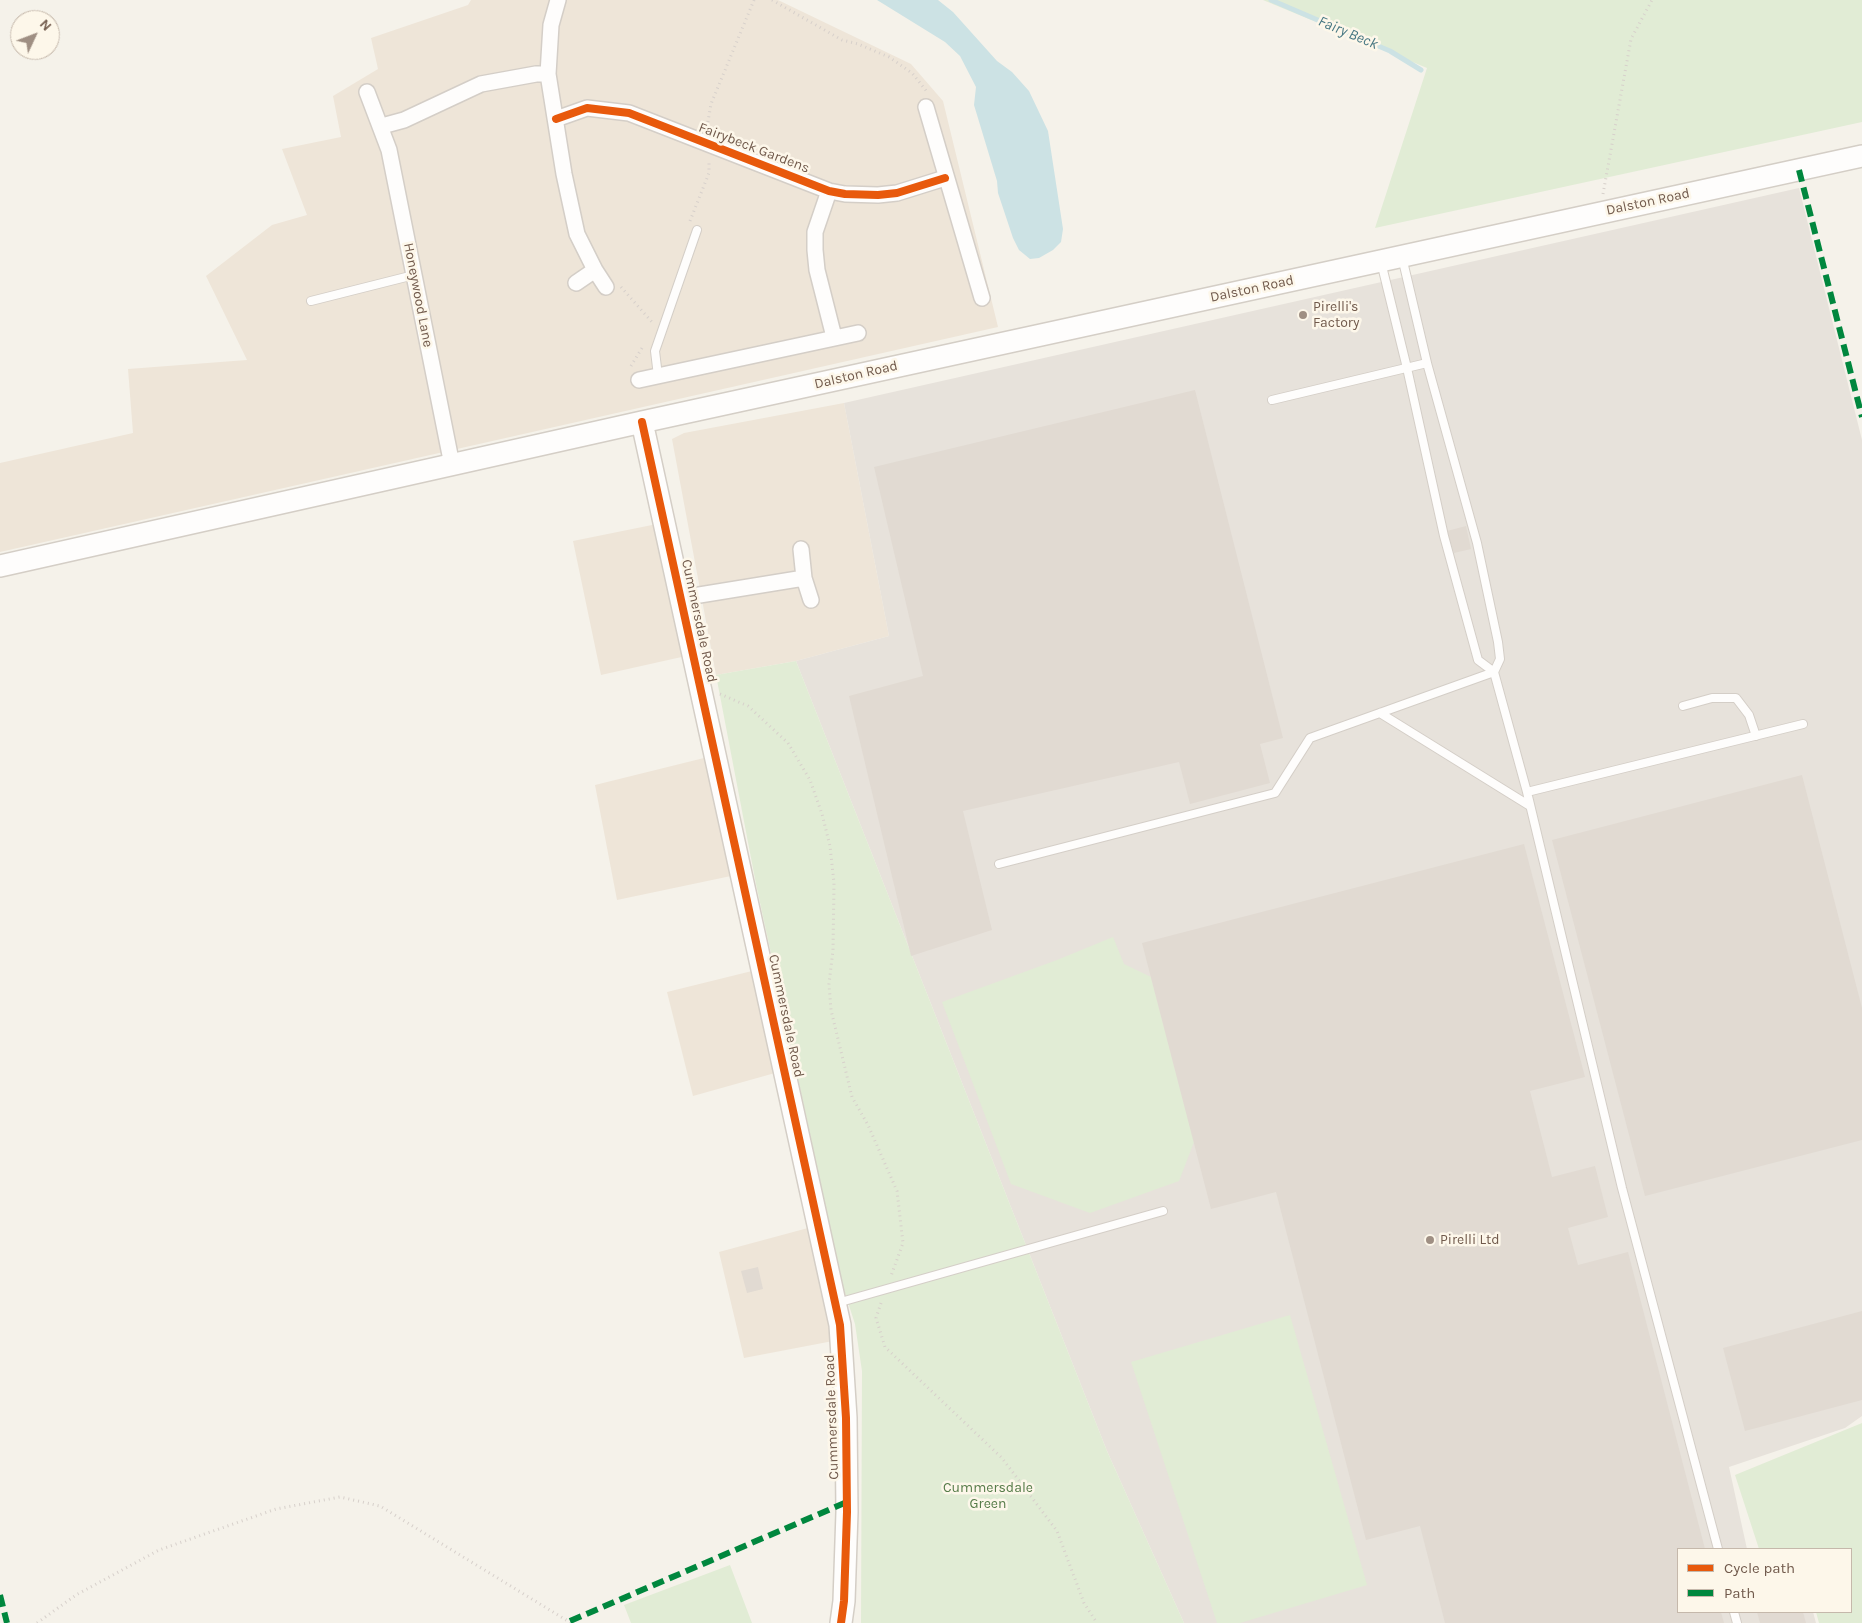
<!DOCTYPE html>
<style>
body{margin:0}
#map{position:relative;width:1862px;height:1623px;overflow:hidden;background:#f5f2ea;font-family:Karla,sans-serif}
canvas{display:block}
.legend{position:absolute;left:1677px;top:1548px;width:175px;height:65px;box-sizing:border-box;background:#fdf7ea;border:1px solid #c5b8ab;margin:0;padding:6px 9px;list-style:none;font-size:15px;color:#715a4c}
.legend li{display:flex;align-items:center;gap:10px;height:25px}
.legend b{width:25px;border:1px solid #c5b8ab}
.north{position:absolute;left:10px;top:10px;width:50px;height:50px;box-sizing:border-box;background:#fdf7ea;border:1px solid #c5b8ab;border-radius:50%;rotate:47deg;font-size:14px;font-weight:700;line-height:20px;text-align:center;color:#715a4c}
.north::after{content:'';display:block;margin:auto;width:18px;height:22px;background:#9f8f83;clip-path:polygon(50% 0,100% 100%,50% 72%,0 100%)}
</style>
<div id="map">
<canvas width="1862" height="1623"></canvas>
<ul class="legend">
<li><b style="height:6px;background:#e8590c"></b>Cycle path</li>
<li><b style="height:6px;background:#00873e"></b>Path</li>
</ul>
<div class="north">N</div>
</div>
<script>
const context = document.querySelector('canvas').getContext('2d');
context.lineJoin = 'round';
function paint(path, color) {
  context.fillStyle = color;
  context.fill(path, 'evenodd');
}
function shape(rows) {
  const path = new Path2D();
  for (const r of rows) {
    path.moveTo(r[0], r[1]);
    for (let i = 2; i < r.length; i += 2) path.lineTo(r[i], r[i + 1]);
  }
  return path;
}
function strokePath(path, color, width, dash) {
  context.strokeStyle = color;
  context.lineWidth = width;
  context.lineCap = dash ? 'butt' : 'round';
  context.setLineDash(dash || []);
  context.stroke(path);
}
function drawText(font, color, halo, rows, align = 'center') {
  context.font = font + ' Karla,sans-serif';
  context.lineWidth = 5;
  context.setLineDash([]);
  context.textBaseline = 'middle';
  context.strokeStyle = halo;
  context.fillStyle = color;
  for (const [text, x, y, turn = 0] of rows) {
    context.save();
    context.translate(x, y);
    context.rotate((+turn || 0) * Math.PI / 180);
    context.textAlign = isNaN(turn) ? turn : align;
    if (halo) context.strokeText(text, 0, 0);
    context.fillText(text, 0, 0);
    context.restore();
  }
}
const residential = shape([
 [471,0,778,0,911,64,943,101,998,327,0,552,0,463,133,433,128,369,247,360,206,276,272,225,307,215,282,149,341,137,333,96,378,69,371,38,468,5],
 [844,403,889,636,796,661,716,675,672,439,684,433],
 [657,524,686,656,601,675,573,541],
 [708,757,731,876,617,900,595,785],
 [756,970,775,1073,693,1096,667,992],
 [808,1228,833,1341,744,1358,719,1252]
]);
const industrial = shape([
 [1799,188,1862,440,1862,1416,1845,1428,1729,1467,1747,1549,1678,1549,1678,1612,1813,1612,1816,1623,1184,1623,1107,1451,796,661,889,636,844,403]
]);
const green = shape([
 [1263,0,1862,0,1862,122,1375,228,1427,68],
 [796,661,1107,1451,1184,1623,861,1623,862,1371,855,1324,843,1287,756,884,716,675],
 [1113,937,1124,964,1151,977,1194,1142,1179,1181,1090,1213,1011,1184,942,1002,1057,960],
 [1290,1315,1367,1585,1240,1623,1217,1623,1131,1362],
 [1862,1423,1862,1623,1819,1623,1816,1612,1851,1612,1851,1549,1759,1549,1735,1475],
 [730,1565,752,1623,631,1623,624,1605]
]);
const water = shape([
 [877,0,938,0,953,12,997,61,1012,72,1029,91,1048,131,1063,229,1061,242,1053,250,1039,258,1030,259,1019,250,1013,238,998,193,997,181,974,105,976,87,960,56,945,42]
]);
const stream = shape([
 [1271,0,1390,51,1421,70]
]);
const building = shape([
 [1195,390,1283,738,1260,744,1270,783,1190,804,1179,762,963,811,992,930,911,956,849,696,923,676,874,467],
 [1466,526,1471,549,1454,553,1447,531],
 [1802,775,1862,1008,1862,1140,1645,1196,1552,840],
 [1524,844,1585,1077,1530,1091,1552,1177,1595,1166,1608,1217,1568,1228,1578,1265,1628,1252,1705,1549,1678,1549,1678,1612,1721,1612,1724,1623,1445,1623,1420,1526,1366,1540,1276,1192,1211,1209,1142,943],
 [758,1267,763,1289,747,1293,741,1271],
 [1862,1311,1862,1400,1745,1431,1723,1348],
 [1757,1612,1803,1612,1806,1623,1760,1623]
]);
const path = shape([
 [772,0,842,40,858,44,889,57,912,73,928,93],
 [707,127,711,104,754,0],
 [1603,194,1631,39,1652,0],
 [690,221,709,173,709,160],
 [621,287,652,322],
 [631,366,642,348],
 [720,694,748,706,788,743,810,780,822,814,830,846,834,883,833,950,829,984,831,1010,852,1097,868,1125,897,1191,903,1243,891,1276],
 [881,1303,876,1318,885,1347,1002,1458,1057,1531,1084,1603,1097,1623],
 [37,1623,76,1595,159,1550,276,1509,340,1497,380,1506,571,1623]
]);
const lane = shape([
 [1402,257,1427,363,1477,543,1498,642,1500,659,1494,672,1527,792,1622,1188,1718,1549],
 [1381,262,1407,368,1444,536,1478,660,1494,672],
 [311,301,414,275],
 [658,376,655,351,697,230],
 [1272,400,1427,363],
 [1683,706,1712,698,1736,698,1749,715,1756,736],
 [1380,713,1530,806],
 [1527,792,1803,724],
 [999,864,1275,793,1310,738,1494,672],
 [837,1303,1163,1211],
 [1734,1612,1737,1623]
]);
const street = shape([
 [558,0,551,25,548,74,564,174,577,234,595,270],
 [367,92,389,150,452,465],
 [926,107,982,298],
 [556,119,587,108,629,113,829,191,845,194,878,195,897,193,945,178],
 [382,126,404,120,481,84,536,74,548,74],
 [829,191,815,232,815,250,817,270,834,337],
 [576,283,595,270,606,287],
 [639,380,858,333],
 [801,549,804,578,811,600],
 [681,598,804,578]
]);
const secondary = shape([
 [642,422,840,1325,846,1418,847,1512,844,1601,841,1623],
 [0,566,642,422,1862,156]
]);
const quiet = shape([
 [1799,170,1862,417],
 [0,1595,7,1623],
 [570,1621,847,1502]
]);
const cycleway = shape([
 [556,119,587,108,629,113,829,191,845,194,878,195,897,193,945,178],
 [642,422,840,1325,846,1418,847,1512,844,1601,841,1623]
]);
const markers = [
 [1303,315,5,"#9f8f83"],
 [1430,1240,5,"#9f8f83"]
];
const streetNames = [
 ["Fairybeck Gardens",754,148,21],
 ["Dalston Road",1648,202,-12],
 ["Dalston Road",1252,289,-12],
 ["Honeywood Lane",418,295,79],
 ["Dalston Road",856,375,-13],
 ["Cummersdale Road",699,621,78],
 ["Cummersdale Road",786,1016,78],
 ["Cummersdale Road",832,1417,-92]
];
const poiNames = [
 ["Pirelli's",1313,307],
 ["Factory",1313,323],
 ["Pirelli Ltd",1440,1240]
];
const parkNames = [
 ["Cummersdale",988,1488],
 ["Green",988,1504]
];
const waterNames = [
 ["Fairy Beck",1348,33,23]
];
paint(residential, '#eee5d8');
paint(industrial, '#e7e2db');
paint(green, '#e1ecd5');
paint(water, '#cce2e4');
strokePath(stream, '#cce2e4', 5);
paint(building, '#e1dad2');
strokePath(lane, '#d4cec7', 10);
strokePath(street, '#d4cec7', 18);
strokePath(secondary, '#d4cec6', 24);
strokePath(path, '#d7d0cb', 3, [1, 4]);
strokePath(lane, '#fefdfc', 8);
strokePath(street, '#fefdfc', 15);
strokePath(secondary, '#fefdfc', 21);
strokePath(quiet, '#00873e', 6, [12, 6]);
strokePath(cycleway, '#e8590c', 8);
for (const [x, y, r, color] of markers) {
  const dot = new Path2D();
  dot.arc(x, y, r, 0, 2 * Math.PI);
  context.fillStyle = color;
  context.fill(dot);
  strokePath(dot, '#fdf7ea', 2);
}
drawText('14px', '#715a4c', '#fdf7ea', streetNames);
drawText('14px', '#715a4c', '#fdf7ea', poiNames, 'left');
drawText('14px', '#557b48', '#fdf7ea', parkNames);
drawText('italic 15px', '#477783', '#fdf7ea', waterNames);
</script>
